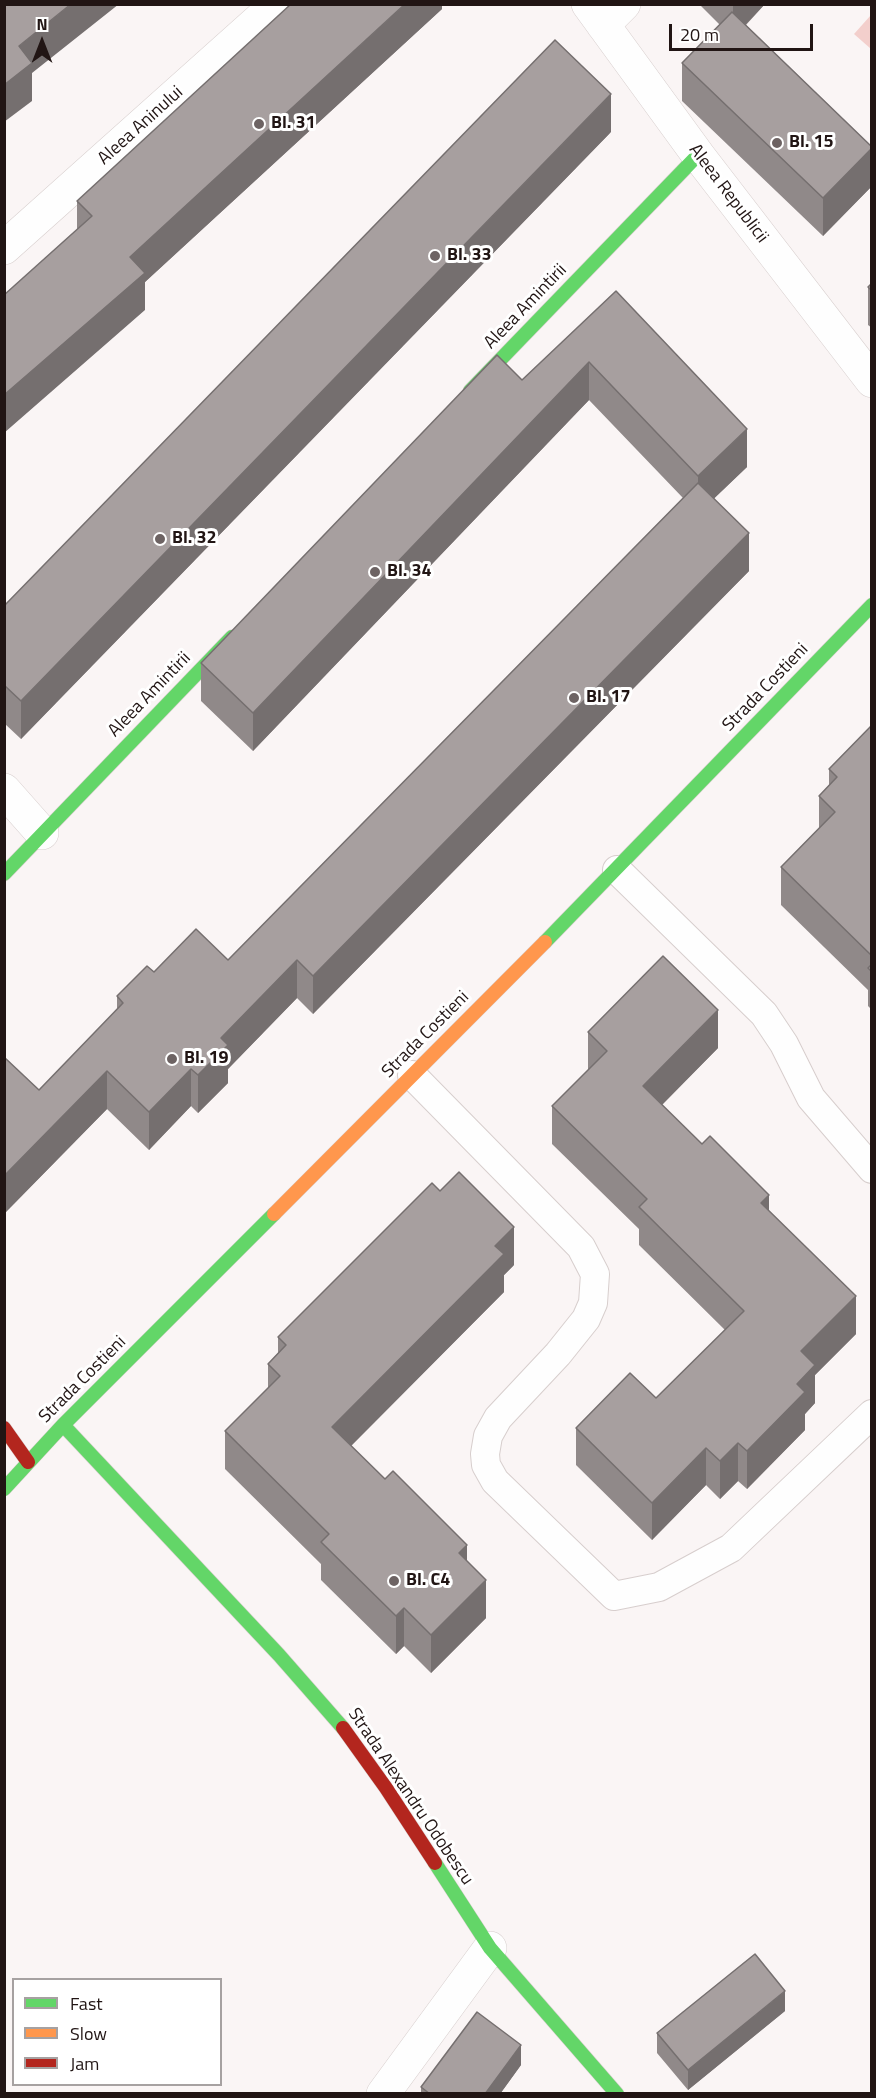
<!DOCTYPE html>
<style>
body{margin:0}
#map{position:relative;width:876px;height:2098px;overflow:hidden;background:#faf5f5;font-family:"Titillium Web",sans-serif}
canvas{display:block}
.frame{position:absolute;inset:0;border:6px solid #211514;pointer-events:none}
.legend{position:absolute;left:12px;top:1978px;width:210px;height:108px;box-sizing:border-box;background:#fff;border:2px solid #a6a1a1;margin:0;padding:8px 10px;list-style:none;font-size:18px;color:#211514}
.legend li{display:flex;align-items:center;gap:12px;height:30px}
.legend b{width:30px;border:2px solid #a6a1a1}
.north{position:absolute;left:12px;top:12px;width:60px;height:60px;-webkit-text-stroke:4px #fff;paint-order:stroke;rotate:0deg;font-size:16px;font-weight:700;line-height:24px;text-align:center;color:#211514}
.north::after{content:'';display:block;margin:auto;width:21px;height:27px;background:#211514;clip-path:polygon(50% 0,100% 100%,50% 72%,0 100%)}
.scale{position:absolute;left:669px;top:24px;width:144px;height:27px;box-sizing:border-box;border:3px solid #211514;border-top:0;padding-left:8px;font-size:18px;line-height:21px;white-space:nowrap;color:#211514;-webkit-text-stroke:4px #fff;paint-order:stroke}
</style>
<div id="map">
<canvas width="876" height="2098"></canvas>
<div class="frame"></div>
<ul class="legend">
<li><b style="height:8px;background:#63d668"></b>Fast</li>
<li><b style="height:8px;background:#ff974d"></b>Slow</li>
<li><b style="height:8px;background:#b3261e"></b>Jam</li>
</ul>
<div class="north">N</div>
<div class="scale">20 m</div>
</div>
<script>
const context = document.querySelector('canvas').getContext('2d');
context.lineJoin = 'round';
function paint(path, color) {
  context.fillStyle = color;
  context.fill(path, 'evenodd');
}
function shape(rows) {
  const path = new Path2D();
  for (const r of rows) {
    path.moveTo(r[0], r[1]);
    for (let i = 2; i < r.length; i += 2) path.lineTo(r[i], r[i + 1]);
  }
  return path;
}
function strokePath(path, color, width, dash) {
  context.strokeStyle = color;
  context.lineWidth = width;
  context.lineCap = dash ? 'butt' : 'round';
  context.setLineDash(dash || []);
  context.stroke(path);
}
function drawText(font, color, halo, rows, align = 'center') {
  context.font = font + ' "Titillium Web",sans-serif';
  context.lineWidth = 6;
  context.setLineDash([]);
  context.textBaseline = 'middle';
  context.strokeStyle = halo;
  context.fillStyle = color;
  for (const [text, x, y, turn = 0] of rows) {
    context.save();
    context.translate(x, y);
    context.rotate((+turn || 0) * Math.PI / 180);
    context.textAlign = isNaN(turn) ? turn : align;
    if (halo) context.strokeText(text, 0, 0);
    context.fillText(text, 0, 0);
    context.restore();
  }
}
const green = shape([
 [871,15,871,49,854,34]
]);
const lane = shape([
 [617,870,764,1014,784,1044,811,1098,872,1169],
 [412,1075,581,1247,595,1274,593,1303,586,1319,558,1354,498,1418,488,1436,485,1454,486,1465,495,1481,614,1596,659,1587,731,1548,872,1414]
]);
const street = shape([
 [588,4,698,155,872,381],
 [603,25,624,4],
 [4,248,277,4],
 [4,790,42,833],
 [383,2094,490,1948]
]);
const fast = shape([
 [470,391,698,155],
 [4,874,232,637],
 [545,942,872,605],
 [63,1425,279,1655,343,1728],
 [4,1489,63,1425,274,1214],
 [435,1863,490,1948,617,2094]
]);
const slow = shape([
 [274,1214,545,942]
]);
const jam = shape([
 [4,1428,28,1462],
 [343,1728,386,1788,435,1863]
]);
const wall = shape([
 [442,4,442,9,145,282,145,310,77,229,77,201],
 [699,4,765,4,746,25,872,147,872,186,823,236,682,101,682,63,720,25],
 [611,132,21,739,4,723,4,606],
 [872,283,872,328,868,325,868,287],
 [616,291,747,467,714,498,749,571,313,1014,297,998,228,1069,228,1083,198,1113,191,1106,149,1150,107,1109,4,1214,4,1057,39,1090,117,1010,117,996,154,972,228,960,683,498,589,400,253,751,201,701,201,663,522,380],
 [872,725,872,1010,868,1006,868,990,781,905,781,867,819,828,819,796,829,785,829,769],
 [588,1032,718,1048,662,1105,769,1211,856,1334,815,1375,815,1403,805,1414,805,1430,747,1489,738,1481,720,1499,706,1485,652,1540,576,1465,576,1428,656,1398,725,1330,639,1245,639,1229,552,1144,552,1106,588,1070],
 [514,1265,504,1275,504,1292,351,1446,467,1561,486,1618,431,1673,404,1646,396,1654,321,1580,321,1564,225,1469,225,1431,268,1388,268,1364,278,1353,278,1337],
 [785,2011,688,2090,657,2053,657,2033],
 [521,2065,500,2094,421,2094,421,2087]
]);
const shadedWall = shape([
 [71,4,119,4,32,73,32,101,4,122,4,85,19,46],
 [405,4,442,4,442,9,145,282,145,310,4,433,4,395,130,257],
 [733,4,765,4,733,38],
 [611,94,611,132,21,739,21,701],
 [872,148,872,186,823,236,823,198],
 [589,362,589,400,253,751,253,713],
 [747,429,747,467,698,514,698,476],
 [749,533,749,571,313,1014,313,976],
 [297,960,297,998,228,1069,228,1083,198,1113,198,1075,221,1038],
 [718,1010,718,1048,643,1124,643,1086],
 [191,1069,191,1106,149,1150,149,1112],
 [107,1071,107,1109,4,1214,4,1176],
 [769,1195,769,1232,761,1203],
 [514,1227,514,1265,504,1275,504,1292,332,1465,332,1427,495,1246],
 [856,1296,856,1334,815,1375,815,1403,805,1414,805,1430,747,1489,747,1451,797,1384,801,1351],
 [738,1443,738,1481,720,1499,720,1461],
 [706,1448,706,1485,652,1540,652,1503],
 [467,1545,467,1583,459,1553],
 [486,1580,486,1618,431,1673,431,1635],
 [404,1608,404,1646,396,1654,396,1616],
 [785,1991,785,2011,688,2090,688,2070],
 [521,2045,521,2065,500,2094,485,2094]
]);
const building = shape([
 [4,4,71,4,19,46,32,63,4,85,4,4],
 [291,4,405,4,130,257,145,273,4,395,4,295,92,216,77,201,291,4],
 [732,12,872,147,872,148,823,198,682,63,732,12],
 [555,40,611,94,21,701,4,685,4,606,555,40],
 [872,283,872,291,868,287,872,283],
 [616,291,747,429,698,476,589,362,253,713,201,663,497,355,522,380,616,291],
 [698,483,749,533,313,976,297,960,221,1038,228,1045,198,1075,191,1069,149,1112,107,1071,4,1176,4,1057,39,1090,123,1003,117,996,147,966,154,972,196,929,228,960,698,483],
 [872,725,872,956,781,867,835,812,819,796,837,777,829,769,872,725],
 [663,956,718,1010,643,1086,702,1144,710,1136,769,1195,761,1203,856,1296,801,1351,815,1365,797,1384,805,1392,747,1451,738,1443,720,1461,706,1448,652,1503,576,1428,630,1373,656,1398,744,1311,639,1207,647,1199,552,1106,607,1051,588,1032,663,956],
 [872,964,872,972,868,968,872,964],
 [459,1172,514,1227,495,1246,504,1254,332,1427,385,1479,393,1471,467,1545,459,1553,486,1580,431,1635,404,1608,396,1616,321,1542,329,1534,225,1431,280,1376,268,1364,286,1345,278,1337,432,1183,440,1191,459,1172],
 [755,1954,785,1991,688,2070,657,2033,755,1954],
 [477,2012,521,2045,485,2094,430,2094,421,2087,477,2012]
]);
const markers = [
 [259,124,6,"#6d6363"],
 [777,143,6,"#6d6363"],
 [435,256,6,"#6d6363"],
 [160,539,6,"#6d6363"],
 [375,572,6,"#6d6363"],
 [574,698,6,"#6d6363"],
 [172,1059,6,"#6d6363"],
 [394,1581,6,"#6d6363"]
];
const poiNames = [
 ["Bl. 31",271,124],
 ["Bl. 15",789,143],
 ["Bl. 33",447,256],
 ["Bl. 32",172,539],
 ["Bl. 34",387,572],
 ["Bl. 17",586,698],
 ["Bl. 19",184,1059],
 ["Bl. C4",406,1581]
];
const streetNames = [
 ["Aleea Aninului",141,126,-42],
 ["Aleea Republicii",728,194,53],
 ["Aleea Amintirii",526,307,-46],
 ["Strada Costieni",766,688,-46],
 ["Aleea Amintirii",150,695,-46],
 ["Strada Costieni",426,1035,-45],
 ["Strada Costieni",83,1380,-45],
 ["Strada Alexandru Odobescu",410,1797,56]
];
paint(green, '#f3cfcc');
strokePath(lane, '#d7cecd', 30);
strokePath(street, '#d7cecd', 34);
strokePath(fast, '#d7cecd', 15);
strokePath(slow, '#d7cecd', 15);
strokePath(jam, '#d7cecd', 15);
strokePath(lane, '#fefefe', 28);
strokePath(street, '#fefefe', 33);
strokePath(fast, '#63d668', 14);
strokePath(slow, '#ff974d', 14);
strokePath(jam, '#b3261e', 14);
paint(wall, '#908989');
paint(shadedWall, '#756f6f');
paint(building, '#a79f9f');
strokePath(building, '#756f6f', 1.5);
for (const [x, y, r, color] of markers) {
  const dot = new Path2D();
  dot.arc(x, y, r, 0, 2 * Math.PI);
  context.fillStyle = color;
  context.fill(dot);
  strokePath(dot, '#fff', 2);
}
drawText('bold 18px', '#211514', '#fff', poiNames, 'left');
drawText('18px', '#211514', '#fff', streetNames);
</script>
